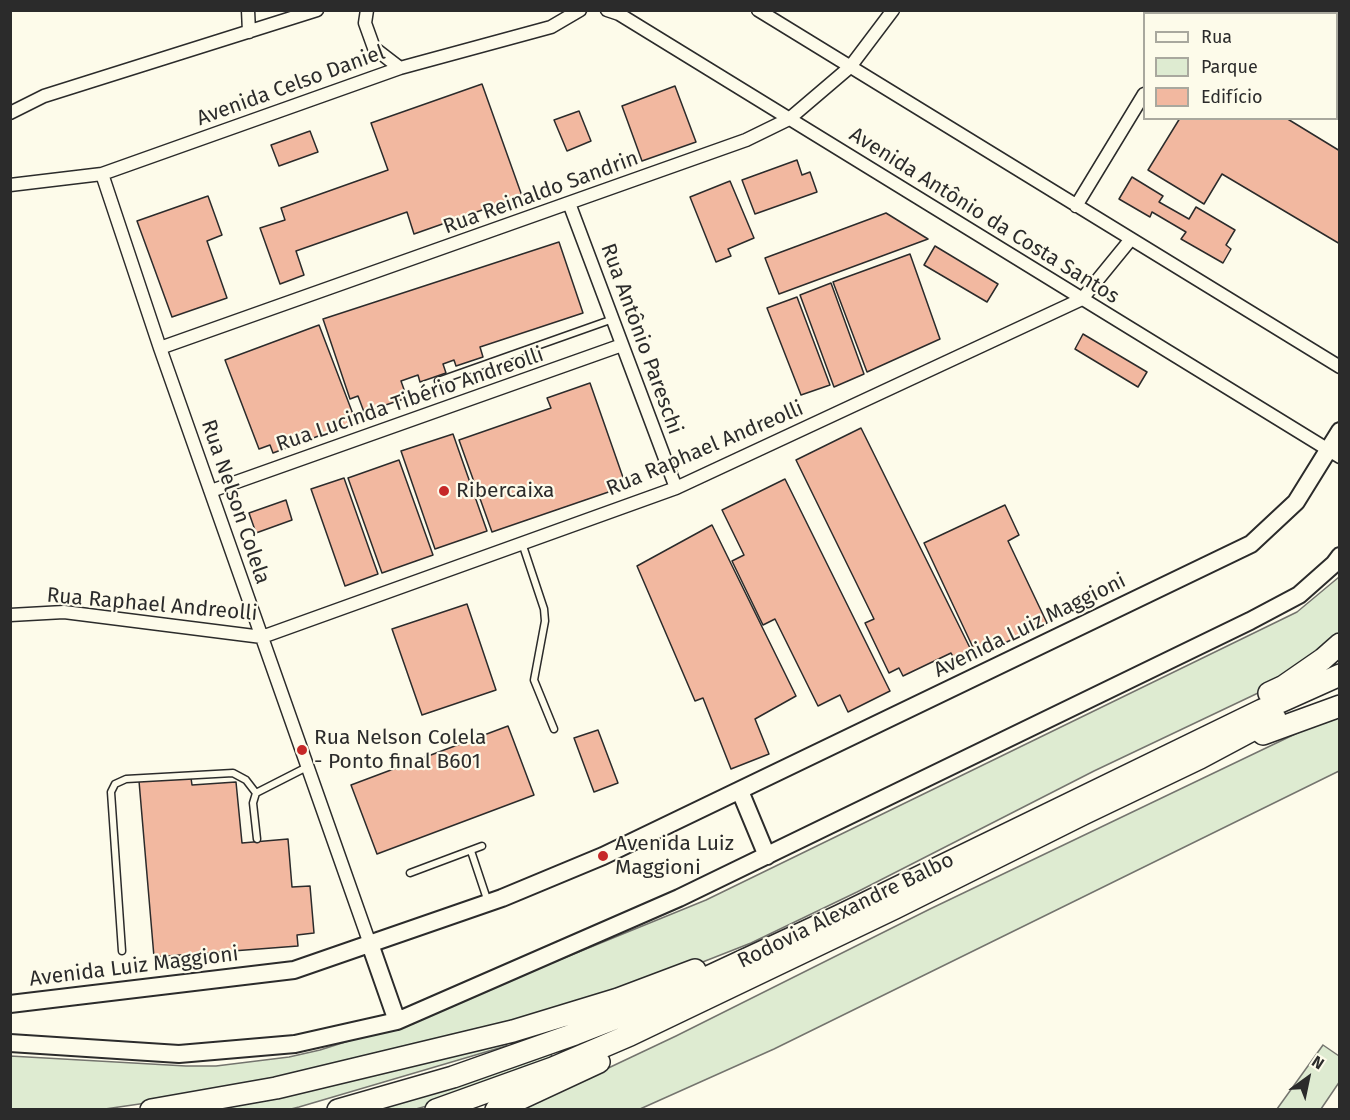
<!DOCTYPE html>
<meta charset="utf-8">
<style>
body{margin:0}
#map{position:relative;width:1350px;height:1120px;overflow:hidden;background:#fdfbea;font-family:"Fira Sans",sans-serif}
canvas{display:block}
.frame{position:absolute;inset:0;border:12px solid #2b2b2b;pointer-events:none}
.legend{position:absolute;left:1143px;top:12px;width:195px;height:108px;box-sizing:border-box;background:#fdfbea;border:2px solid #a9a89e;margin:0;padding:8px 10px;list-style:none;font-size:18px;color:#2b2b2b}
.legend li{display:flex;align-items:center;gap:12px;height:30px}
.legend b{width:30px;border:2px solid #a9a89e}
.north{position:absolute;left:1278px;top:1048px;width:60px;height:60px;-webkit-text-stroke:4px #fdfbea;paint-order:stroke;rotate:33deg;font-size:16px;font-weight:700;line-height:24px;text-align:center;color:#2b2b2b}
.north::after{content:'';display:block;margin:auto;width:21px;height:27px;background:#2b2b2b;clip-path:polygon(50% 0,100% 100%,50% 72%,0 100%)}
</style>
<div id="map">
<canvas width="1350" height="1120"></canvas>
<div class="frame"></div>
<ul class="legend">
<li><b style="height:8px;background:#fdfbea"></b>Rua</li>
<li><b style="height:16px;background:#deebd1"></b>Parque</li>
<li><b style="height:16px;background:#f2b8a0"></b>Edifício</li>
</ul>
<div class="north">N</div>
</div>
<script>
const context = document.querySelector('canvas').getContext('2d');
context.lineJoin = 'round';
function paint(path, color) {
  context.fillStyle = color;
  context.fill(path, 'evenodd');
}
function shape(rows) {
  const path = new Path2D();
  for (const r of rows) {
    path.moveTo(r[0], r[1]);
    for (let i = 2; i < r.length; i += 2) path.lineTo(r[i], r[i + 1]);
  }
  return path;
}
function strokePath(path, color, width, dash) {
  context.strokeStyle = color;
  context.lineWidth = width;
  context.lineCap = dash ? 'butt' : 'round';
  context.setLineDash(dash || []);
  context.stroke(path);
}
function drawText(font, color, halo, rows, align = 'center') {
  context.font = font + ' "Fira Sans",sans-serif';
  context.lineWidth = 4.5;
  context.setLineDash([]);
  context.textBaseline = 'middle';
  context.strokeStyle = halo;
  context.fillStyle = color;
  for (const [text, x, y, turn = 0] of rows) {
    context.save();
    context.translate(x, y);
    context.rotate((+turn || 0) * Math.PI / 180);
    context.textAlign = isNaN(turn) ? turn : align;
    if (halo) context.strokeText(text, 0, 0);
    context.fillText(text, 0, 0);
    context.restore();
  }
}
const green = shape([
 [1339,577,1339,637,1277,684,1094,771,857,892,751,943,667,976,430,1045,181,1098,105,1109,11,1109,10,1056,186,1066,216,1066,289,1057,320,1050,402,1024,706,900,1297,612,1339,577],
 [1339,713,1339,771,774,1049,640,1109,514,1110,547,1097,676,1036,930,909,1339,713],
 [507,1043,506,1046,299,1107,287,1110,212,1110,507,1043],
 [1323,1045,1339,1056,1340,1081,1321,1109,1277,1109,1323,1045],
 [550,1051,553,1061,441,1102,416,1109,369,1110,550,1051]
]);
const building = shape([
 [482,84,522,196,414,234,407,212,296,251,304,275,280,284,260,228,285,220,281,208,388,170,371,123,482,84],
 [675,86,696,142,642,161,622,106,675,86],
 [579,111,591,141,567,151,554,120,579,111],
 [1180,118,1286,118,1340,151,1340,244,1222,174,1204,204,1148,170,1180,118],
 [310,131,318,152,279,166,271,145,310,131],
 [797,160,802,175,810,172,817,192,755,214,742,180,797,160],
 [1132,177,1163,196,1159,202,1189,219,1196,207,1235,230,1226,245,1231,249,1223,263,1181,239,1186,232,1152,212,1150,217,1119,199,1132,177],
 [730,181,754,238,728,249,731,256,716,262,690,197,730,181],
 [208,196,222,235,207,241,227,298,172,317,137,221,208,196],
 [886,213,928,239,779,294,765,258,886,213],
 [559,242,583,313,480,347,483,357,456,366,454,360,443,364,446,373,420,382,418,375,401,381,407,398,364,412,358,396,350,399,323,319,559,242],
 [935,246,998,284,987,302,924,265,935,246],
 [910,254,940,339,867,372,833,282,910,254],
 [831,283,864,374,834,387,800,295,831,283],
 [797,297,830,385,801,395,767,308,797,297],
 [319,325,356,422,273,453,270,445,259,449,225,360,319,325],
 [1083,334,1147,372,1138,387,1075,349,1083,334],
 [590,383,626,486,492,532,459,440,551,408,547,398,590,383],
 [861,428,974,656,957,664,951,653,903,676,899,668,889,673,865,623,874,619,796,460,861,428],
 [453,434,487,531,435,549,401,451,453,434],
 [399,460,433,555,382,573,348,478,399,460],
 [344,478,378,574,345,586,311,489,344,478],
 [785,479,890,691,848,712,840,695,818,706,775,619,763,625,732,561,744,555,722,510,785,479],
 [286,500,292,520,256,533,249,513,286,500],
 [1005,505,1019,535,1008,541,1047,623,977,656,924,543,1005,505],
 [712,525,796,696,755,719,769,754,731,769,703,698,695,701,637,566,712,525],
 [467,604,496,690,422,715,392,629,467,604],
 [508,726,534,795,377,854,351,785,508,726],
 [598,730,618,783,594,792,574,738,598,730],
 [191,778,192,785,236,782,242,843,288,839,292,887,310,886,314,933,297,935,298,946,154,957,139,781,191,778]
]);
const lane = shape([
 [438,381,613,319],
 [522,543,544,609,545,621,534,680,554,729],
 [257,839,253,803,256,793,307,767],
 [471,851,488,902],
 [410,873,482,846],
 [122,951,111,792,115,784,126,779,233,773,246,780,256,793]
]);
const street = shape([
 [248,10,249,32],
 [367,10,365,23,374,48,400,68],
 [607,10,619,14,1340,457],
 [758,10,1340,367],
 [1194,14,1196,10],
 [10,113,44,96,317,10],
 [102,174,160,348,370,944],
 [10,185,102,174,400,68,551,27,580,10],
 [569,203,676,488],
 [1076,206,1144,94],
 [160,348,746,140,789,119,850,67,893,10],
 [211,491,622,345],
 [10,615,64,612,262,637,676,488,1082,299,1131,239]
]);
const secondary = shape([
 [740,791,767,856],
 [370,944,397,1021],
 [10,1004,294,970,502,898,603,856,1251,544,1296,502,1340,431],
 [10,1043,179,1054,295,1044,397,1021,679,898,1250,621,1299,595,1334,564,1340,556]
]);
const highway = shape([
 [1269,693,1284,686,1323,659,1340,644],
 [1263,734,1340,706],
 [151,1110,276,1088,513,1031,618,999,695,970],
 [338,1110,453,1077,575,1034,637,1010,839,916,1262,710,1340,675],
 [436,1110,553,1068,630,1035,895,908,1083,814,1200,758,1275,718],
 [496,1110,599,1062]
]);
const markers = [
 [444,491,6,"#c62828"],
 [302,750,6,"#c62828"],
 [603,856,6,"#c62828"]
];
const streetNames = [
 ["Avenida Celso Daniel",291,86,-20],
 ["Rua Reinaldo Sandrin",541,193,-20],
 ["Avenida Antônio da Costa Santos",984,216,32],
 ["Rua Antônio Pareschi",641,339,70],
 ["Rua Lucinda Tibério Andreolli",410,400,-19],
 ["Rua Raphael Andreolli",705,449,-23],
 ["Rua Nelson Colela",235,502,71],
 ["Rua Raphael Andreolli",152,605,5],
 ["Avenida Luiz Maggioni",1030,626,-26],
 ["Rodovia Alexandre Balbo",846,911,-26],
 ["Avenida Luiz Maggioni",134,967,-7]
];
const poiNames = [
 ["Ribercaixa",456,491],
 ["Rua Nelson Colela",314,738],
 ["- Ponto final B601",314,762],
 ["Avenida Luiz",615,844],
 ["Maggioni",615,868]
];
paint(green, '#deebd1');
strokePath(green, '#74746e', 1.5);
paint(building, '#f2b8a0');
strokePath(building, '#2b2b2b', 1.5);
strokePath(lane, '#2b2b2b', 9);
strokePath(street, '#2b2b2b', 15);
strokePath(secondary, '#2b2b2b', 20);
strokePath(highway, '#2b2b2b', 24);
strokePath(lane, '#fdfbea', 6);
strokePath(street, '#fdfbea', 12);
strokePath(secondary, '#fdfbea', 16);
strokePath(highway, '#fdfbea', 21);
for (const [x, y, r, color] of markers) {
  const dot = new Path2D();
  dot.arc(x, y, r, 0, 2 * Math.PI);
  context.fillStyle = color;
  context.fill(dot);
  strokePath(dot, '#fdfbea', 2);
}
drawText('21px', '#2b2b2b', '#fdfbea', streetNames);
drawText('21px', '#2b2b2b', '#fdfbea', poiNames, 'left');
</script>
